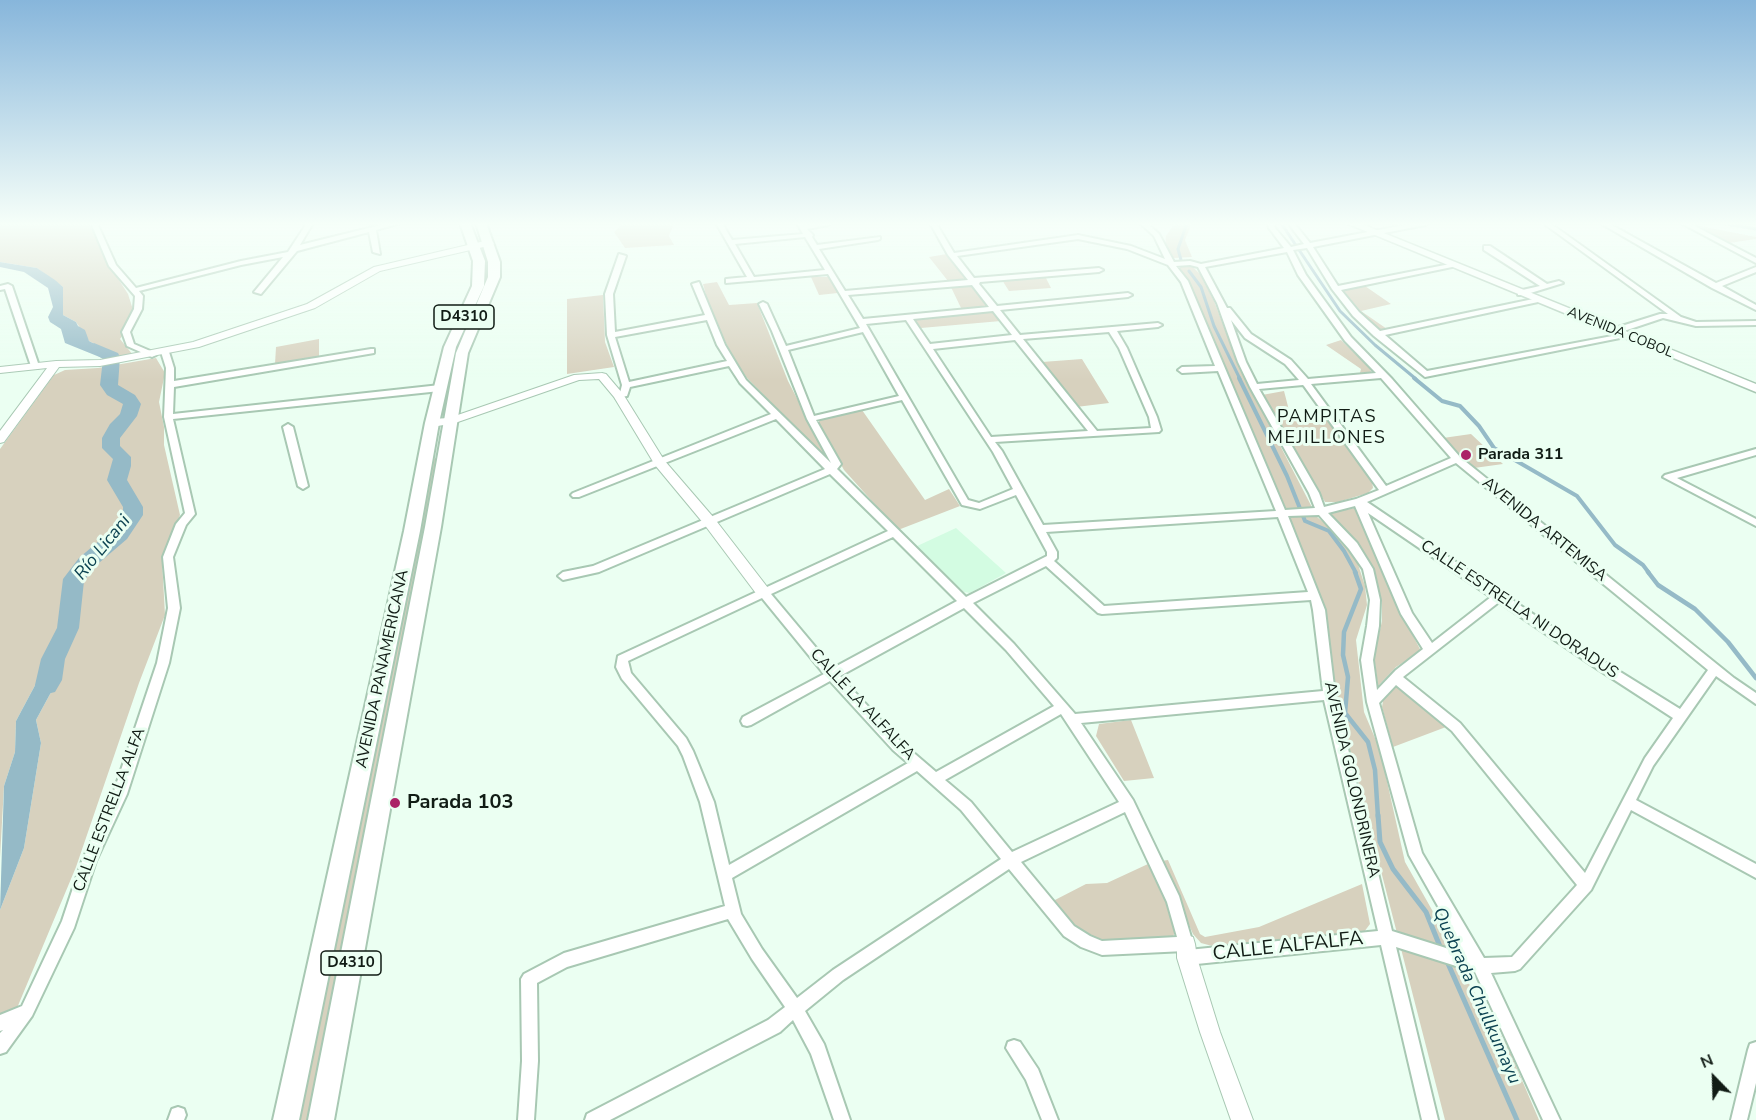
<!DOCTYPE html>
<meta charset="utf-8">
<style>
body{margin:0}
#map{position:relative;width:1756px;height:1120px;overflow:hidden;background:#ebfff2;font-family:"Nunito Sans",sans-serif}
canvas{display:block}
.north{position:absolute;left:1684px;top:1048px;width:60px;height:60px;-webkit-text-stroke:4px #ebfff2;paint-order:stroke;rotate:337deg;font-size:16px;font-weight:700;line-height:24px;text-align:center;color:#111c15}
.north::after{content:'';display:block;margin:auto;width:21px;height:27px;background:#111c15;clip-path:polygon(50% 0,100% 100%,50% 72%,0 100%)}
</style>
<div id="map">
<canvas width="1756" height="1120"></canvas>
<div class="north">N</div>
</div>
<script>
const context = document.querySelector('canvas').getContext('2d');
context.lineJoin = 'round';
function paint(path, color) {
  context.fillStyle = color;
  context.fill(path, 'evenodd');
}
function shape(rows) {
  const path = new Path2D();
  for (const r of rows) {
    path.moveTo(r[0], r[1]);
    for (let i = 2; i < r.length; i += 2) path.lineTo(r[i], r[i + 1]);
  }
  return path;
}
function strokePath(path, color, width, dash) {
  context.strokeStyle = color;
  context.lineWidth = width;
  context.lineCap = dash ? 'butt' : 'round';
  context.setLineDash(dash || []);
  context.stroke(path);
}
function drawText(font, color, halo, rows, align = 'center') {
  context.font = font + ' "Nunito Sans",sans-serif';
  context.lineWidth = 6;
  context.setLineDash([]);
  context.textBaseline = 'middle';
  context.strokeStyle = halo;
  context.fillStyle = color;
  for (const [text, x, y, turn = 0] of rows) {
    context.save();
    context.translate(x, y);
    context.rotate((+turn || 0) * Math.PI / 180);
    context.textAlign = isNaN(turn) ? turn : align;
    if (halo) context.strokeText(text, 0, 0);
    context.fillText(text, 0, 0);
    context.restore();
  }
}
const built = shape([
 [956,528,1006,573,970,593,964,592,915,547]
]);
const green = shape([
 [0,223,90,223,101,239,108,263,128,294,134,313,131,323,120,339,133,355,121,358,89,341,76,322,63,315,63,287,37,268,0,262],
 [623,223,677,223,673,226,669,236,674,245,625,248,614,232],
 [1175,223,1192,223,1185,240,1192,257,1174,258,1165,247,1166,236],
 [1695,225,1756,237,1756,239,1729,243],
 [947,254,991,307,962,310,948,281,929,257],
 [1187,265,1193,267,1200,274,1214,301,1238,364,1317,517,1337,533,1357,561,1365,586,1367,605,1356,640,1364,712,1380,750,1405,862,1445,933,1463,974,1507,1045,1539,1120,1445,1120,1335,692,1325,610,1284,504,1194,300,1188,279,1179,270,1181,266],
 [1045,276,1051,288,1009,291,1002,280],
 [811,277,829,277,838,293,819,295],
 [717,282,729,305,757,303,788,381,829,461,747,378,733,357,711,313,703,284],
 [1365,286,1391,304,1361,311,1387,329,1377,331,1343,290],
 [603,295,605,342,614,367,567,374,567,299],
 [995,312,1001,321,921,328,914,319],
 [319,339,319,356,275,364,276,347],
 [1341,340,1370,368,1371,372,1360,373,1361,369,1326,345],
 [156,358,165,373,159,402,164,427,164,445,180,515,162,560,165,615,139,683,76,867,17,1008,0,1017,0,910,24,848,41,743,36,720,56,683,62,653,48,661,16,721,15,752,4,786,0,858,0,449,54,375,65,370,98,368],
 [1082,359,1109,403,1076,407,1042,362],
 [1284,391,1291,418,1324,414,1372,481,1373,488,1368,493,1338,502,1325,502,1262,395],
 [862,410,925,500,949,489,960,506,898,530,844,470,819,425,819,421,822,419],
 [1471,434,1503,464,1474,468,1443,438],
 [437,458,311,1120,300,1120,432,459],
 [1356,508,1392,596,1421,651,1396,667,1378,686,1374,656,1382,621,1382,602,1374,571,1366,556,1329,513],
 [1397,684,1446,727,1393,747,1382,707,1384,696],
 [1131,720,1154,778,1124,781,1096,736,1099,724],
 [1168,860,1200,934,1205,937,1259,927,1362,884,1370,924,1364,932,1216,947,1201,943,1193,934,1161,861],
 [1148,864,1164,894,1176,931,1172,938,1102,943,1081,935,1066,921,1053,901,1086,884,1107,883]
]);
const water = shape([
 [0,262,37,268,55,280,63,287,63,315,76,322,78,326,85,330,89,341,121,358,107,360,65,343,61,329,50,322,48,317,53,307,48,288,24,272,0,267],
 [62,652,56,683,36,720,41,743,24,848,0,910,4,786,15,752,16,721,48,661]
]);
const streamFar3 = shape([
 [1281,223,1340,311,1375,345,1416,379],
 [1721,223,1756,229],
 [1181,260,1178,249,1187,223],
 [1189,271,1201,287,1214,326,1240,379]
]);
const streamFar2 = shape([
 [1239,378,1287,476,1305,521,1329,531,1344,551,1356,573],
 [1414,378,1442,401,1460,406,1479,426,1494,448,1577,496,1615,545,1643,565,1649,573]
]);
const streamFar1 = shape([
 [1355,572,1361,589,1344,632,1343,655,1348,677,1345,713,1368,742,1375,770,1378,817],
 [1648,572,1658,585,1695,609,1728,642,1756,678]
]);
const stream = shape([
 [1378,815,1380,842,1393,869,1426,912,1441,949],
 [1446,959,1517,1120]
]);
const river = shape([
 [94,343,118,353,120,357,118,385,135,395,141,404,137,416,120,438,120,446,131,457,131,466,127,480,143,507,143,515,127,539,93,568,84,581,79,628,65,659,62,680,55,692,47,694,39,692,35,685,41,659,57,628,63,579,79,558,113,529,123,514,123,507,107,480,113,459,102,448,102,438,110,424,120,414,123,404,107,395,100,385,103,359,86,348,94,343]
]);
const minor = shape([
 [91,223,97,223,116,265,136,288,241,261,288,252,307,223,313,223,300,245,389,223,400,223,376,230,380,254,373,252,369,232,297,251,261,294,254,292,283,257,241,265,139,291,143,296,142,309,130,332,134,344,155,353,156,355,152,357,127,346,122,332,134,309,135,296,109,266,91,223],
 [716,223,722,223,732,240,803,234,797,223,803,223,805,225,831,223,828,225,807,229,813,235,812,237,817,245,880,237,880,239,878,240,819,249,845,291,968,280,948,255,930,223,936,223,954,253,1078,235,1131,246,1165,259,1154,236,1140,223,1147,223,1159,234,1174,262,1190,261,1201,264,1284,248,1269,228,1268,223,1274,223,1275,228,1291,247,1304,244,1288,223,1294,223,1310,243,1415,223,1428,223,1425,225,1313,247,1338,286,1455,263,1456,265,1452,267,1341,290,1359,312,1380,331,1538,298,1542,300,1538,302,1385,335,1427,371,1628,333,1628,337,1625,337,1425,377,1374,336,1353,316,1332,289,1307,248,1293,250,1306,275,1351,337,1392,379,1460,457,1734,678,1756,693,1756,704,1716,676,1653,766,1636,800,1756,864,1756,878,1631,810,1591,890,1520,969,1515,971,1491,973,1560,1120,1543,1120,1475,972,1396,947,1438,1120,1422,1120,1381,945,1187,965,1182,963,1180,958,1182,953,1185,951,1102,955,1081,947,1064,936,1009,869,843,980,805,1011,824,1044,850,1120,834,1120,811,1054,793,1020,780,1032,610,1120,585,1120,587,1114,768,1020,785,1007,752,959,728,919,567,967,537,983,538,1061,534,1120,518,1120,522,1061,521,979,524,974,564,953,725,906,700,802,683,756,678,746,622,679,616,667,618,656,888,531,830,474,599,572,563,580,558,576,563,572,593,566,825,469,776,419,579,497,573,497,571,495,573,493,771,414,740,383,729,366,630,387,627,396,616,398,615,396,620,393,622,385,607,335,605,294,619,254,626,256,613,294,615,332,705,315,692,284,699,282,725,345,746,380,831,463,807,419,772,331,759,304,763,302,767,304,786,346,860,328,828,274,726,283,726,279,747,277,716,223],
 [805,237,825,270,754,277,735,244,805,237],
 [1078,239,1127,249,1168,265,1181,282,1215,366,1182,367,1178,370,1182,373,1218,371,1276,511,1043,525,1002,451,995,442,1159,432,1161,430,1157,417,1127,348,1117,331,1158,327,1162,325,1158,323,1020,335,1000,310,1128,297,1132,295,1128,293,997,306,979,284,980,282,1099,272,1103,270,1099,268,974,278,957,256,1078,239],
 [1287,252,1298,275,1345,341,1376,373,1308,379,1291,360,1251,334,1230,308,1227,308,1205,267,1287,252],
 [1190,265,1198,267,1217,303,1238,362,1250,387,1309,493,1315,508,1285,510,1188,281,1176,266,1190,265],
 [972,285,989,307,863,319,848,295,972,285],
 [993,311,1012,335,930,344,913,319,993,311],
 [707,320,717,345,727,361,629,382,615,337,707,320],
 [906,320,993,452,1013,489,979,503,968,500,866,324,906,320],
 [1231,320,1245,338,1285,364,1299,380,1257,384,1246,362,1231,320],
 [863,332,899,396,814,416,788,350,863,332],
 [1109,332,1119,348,1149,417,1151,428,1097,431,1023,339,1109,332],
 [1015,340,1088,431,991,437,933,349,1015,340],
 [1381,378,1451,458,1386,486,1311,384,1381,378],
 [1303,385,1304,386,1379,490,1356,499,1324,507,1319,493,1259,389,1303,385],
 [902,400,962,505,980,509,1016,495,1047,552,1047,556,966,597,837,469,841,464,816,420,902,400],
 [1456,463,1708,670,1680,709,1601,660,1367,502,1456,463],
 [1355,506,1401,614,1423,649,1396,670,1377,690,1373,660,1379,626,1380,600,1373,569,1357,543,1328,513,1355,506],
 [1368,513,1491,597,1432,643,1412,613,1368,513],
 [1319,515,1349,549,1363,569,1370,600,1367,626,1361,660,1367,702,1409,855,1465,954,1392,931,1335,695,1325,610,1288,516,1319,515],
 [1278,517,1308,592,1104,606,1054,561,1057,558,1057,552,1046,532,1278,517],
 [893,537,957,601,833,668,771,594,893,537],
 [1046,566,1098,613,1102,614,1311,600,1313,610,1323,691,1075,714,1014,644,973,603,1046,566],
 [762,598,824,674,743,717,741,721,743,725,747,726,751,725,830,681,893,750,908,763,729,865,714,802,693,751,686,738,631,673,628,661,762,598],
 [1499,602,1593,666,1673,718,1645,758,1585,873,1460,723,1403,677,1499,602],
 [964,608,1006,650,1054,706,936,772,901,742,840,676,964,608],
 [1396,685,1452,731,1577,885,1512,957,1484,958,1422,853,1379,703,1396,685],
 [1324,700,1378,931,1188,950,1191,949,1193,944,1179,896,1133,800,1081,723,1324,700],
 [1061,714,1119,802,1012,852,971,802,945,780,1061,714],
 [917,771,961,810,1001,859,833,970,797,998,762,949,741,914,732,878,917,771],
 [1125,812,1167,902,1177,937,1102,941,1090,936,1074,926,1021,862,1125,812],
 [1543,223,1550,223,1681,317,1696,322,1756,321,1756,325,1696,326,1663,318,1618,333,1612,333,1612,329,1660,314,1668,314,1543,223],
 [1600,223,1608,223,1716,283,1756,267,1756,272,1722,286,1756,305,1756,310,1712,288,1600,223],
 [1681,223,1689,223,1756,258,1756,263,1681,223],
 [1484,246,1490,246,1547,284,1559,281,1563,283,1524,295,1518,295,1518,291,1540,286,1484,250,1484,246],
 [8,284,12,286,39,366,38,368,32,368,31,366,5,289,0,290,0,286,8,284],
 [371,349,374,349,374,353,174,387,173,414,440,385,444,388,440,391,173,419,195,514,186,525,173,557,180,608,169,663,127,794,96,861,74,928,32,1016,6,1052,0,1054,0,1033,3,1030,0,1031,0,1015,22,1006,62,921,82,861,113,794,157,663,168,608,163,557,176,524,185,513,164,417,166,368,161,352,165,350,169,352,174,368,174,381,371,349],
 [288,424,293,427,308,486,303,489,298,486,283,427,288,424],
 [1756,449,1756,455,1677,478,1756,519,1756,526,1663,477,1665,475,1756,449],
 [1014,1040,1020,1042,1038,1069,1058,1120,1042,1120,1026,1080,1006,1048,1008,1042,1014,1040],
 [1756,1042,1756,1083,1747,1120,1731,1120,1748,1050,1750,1044,1756,1042],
 [178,1107,184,1109,186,1115,184,1120,168,1120,172,1109,178,1107]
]);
const tertiary = shape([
 [489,240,494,243,492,245,380,271,315,308,199,347,100,366,59,367,4,442,0,443,0,431,47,368,0,373,0,367,56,361,100,360,193,342,307,304,374,267,489,240],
 [602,373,606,374,623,394,664,460,714,518,768,588,770,592,768,596,758,596,704,524,655,465,614,397,599,379,579,380,455,423,432,427,426,423,432,419,449,418,574,375,602,373],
 [1186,935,1193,937,1195,944,1197,958,1220,1032,1253,1120,1231,1120,1200,1032,1177,958,1177,944,1179,937,1186,935]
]);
const secondary = shape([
 [1346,223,1359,223,1756,384,1756,392,1346,223]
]);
const primary = shape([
 [460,223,470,223,485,261,484,286,456,347,439,423,420,531,299,1120,273,1120,404,531,425,423,444,347,472,286,473,261,460,223],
 [476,223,486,223,500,262,500,277,468,353,441,527,334,1120,308,1120,425,527,456,353,488,277,488,262,476,223]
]);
const markers = [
 [1466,455,6,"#ab2367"],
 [395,803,6,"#ab2367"]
];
const farStreetnames = [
 ["AVENIDA COBOL",1620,333,22]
];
const shields = [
 [464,317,60],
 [351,963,60]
];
const shieldNames = [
 ["D4310",464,317],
 ["D4310",351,963]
];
const poiNames = [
 ["Parada 311",1478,455]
];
const streetNames = [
 ["AVENIDA ARTEMISA",1544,530,39],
 ["CALLE ESTRELLA NI DORADUS",1519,610,34],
 ["AVENIDA PANAMERICANA",383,669,-78],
 ["CALLE LA ALFALFA",862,705,47],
 ["AVENIDA GOLONDRINERA",1351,780,77],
 ["CALLE ESTRELLA ALFA",110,810,-69]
];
const neighbourhoodNames = [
 ["PAMPITAS",1327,418],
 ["MEJILLONES",1327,439]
];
const waterNames = [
 ["Río Licani",103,548,-51],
 ["Quebrada Chullkumayu",1476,996,66]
];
const nearPoinames = [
 ["Parada 103",407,803]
];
const nearStreetnames = [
 ["CALLE ALFALFA",1288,947,-6]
];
paint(built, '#d3fce2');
paint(green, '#d7d1be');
paint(water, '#95bac7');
strokePath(streamFar3, '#95bac7', 3);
strokePath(streamFar2, '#95bac7', 4);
strokePath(streamFar1, '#95bac7', 4.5);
strokePath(stream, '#95bac7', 5);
paint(river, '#95bac7');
strokePath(minor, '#a8c8b3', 4);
strokePath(tertiary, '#a8c8b3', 2);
strokePath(secondary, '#a8c8b3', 3);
strokePath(primary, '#a8c8b3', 4);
paint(minor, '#fff');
paint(tertiary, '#fff');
paint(secondary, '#fff');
paint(primary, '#fff');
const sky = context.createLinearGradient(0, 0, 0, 380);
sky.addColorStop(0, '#87b6db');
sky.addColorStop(0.59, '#f6fff9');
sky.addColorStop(1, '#f6fff900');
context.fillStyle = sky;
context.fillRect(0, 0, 1756, 380);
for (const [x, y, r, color] of markers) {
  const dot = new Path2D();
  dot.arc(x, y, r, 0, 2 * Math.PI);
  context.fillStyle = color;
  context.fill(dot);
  strokePath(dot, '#ebfff2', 2);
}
drawText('14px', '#111c15', '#ebfff2', farStreetnames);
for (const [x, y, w] of shields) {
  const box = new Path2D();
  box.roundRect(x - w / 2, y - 12, w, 24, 4.5);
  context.fillStyle = '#ebfff2';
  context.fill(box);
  strokePath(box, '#111c15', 1.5);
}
drawText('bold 15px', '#111c15', null, shieldNames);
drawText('bold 16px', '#111c15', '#ebfff2', poiNames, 'left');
drawText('16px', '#111c15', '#ebfff2', streetNames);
context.letterSpacing = '1.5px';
drawText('18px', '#111c15', '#ebfff2', neighbourhoodNames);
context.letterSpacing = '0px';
drawText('italic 18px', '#0d4352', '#ebfff2', waterNames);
drawText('bold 20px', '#111c15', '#ebfff2', nearPoinames, 'left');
drawText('20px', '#111c15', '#ebfff2', nearStreetnames);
</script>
